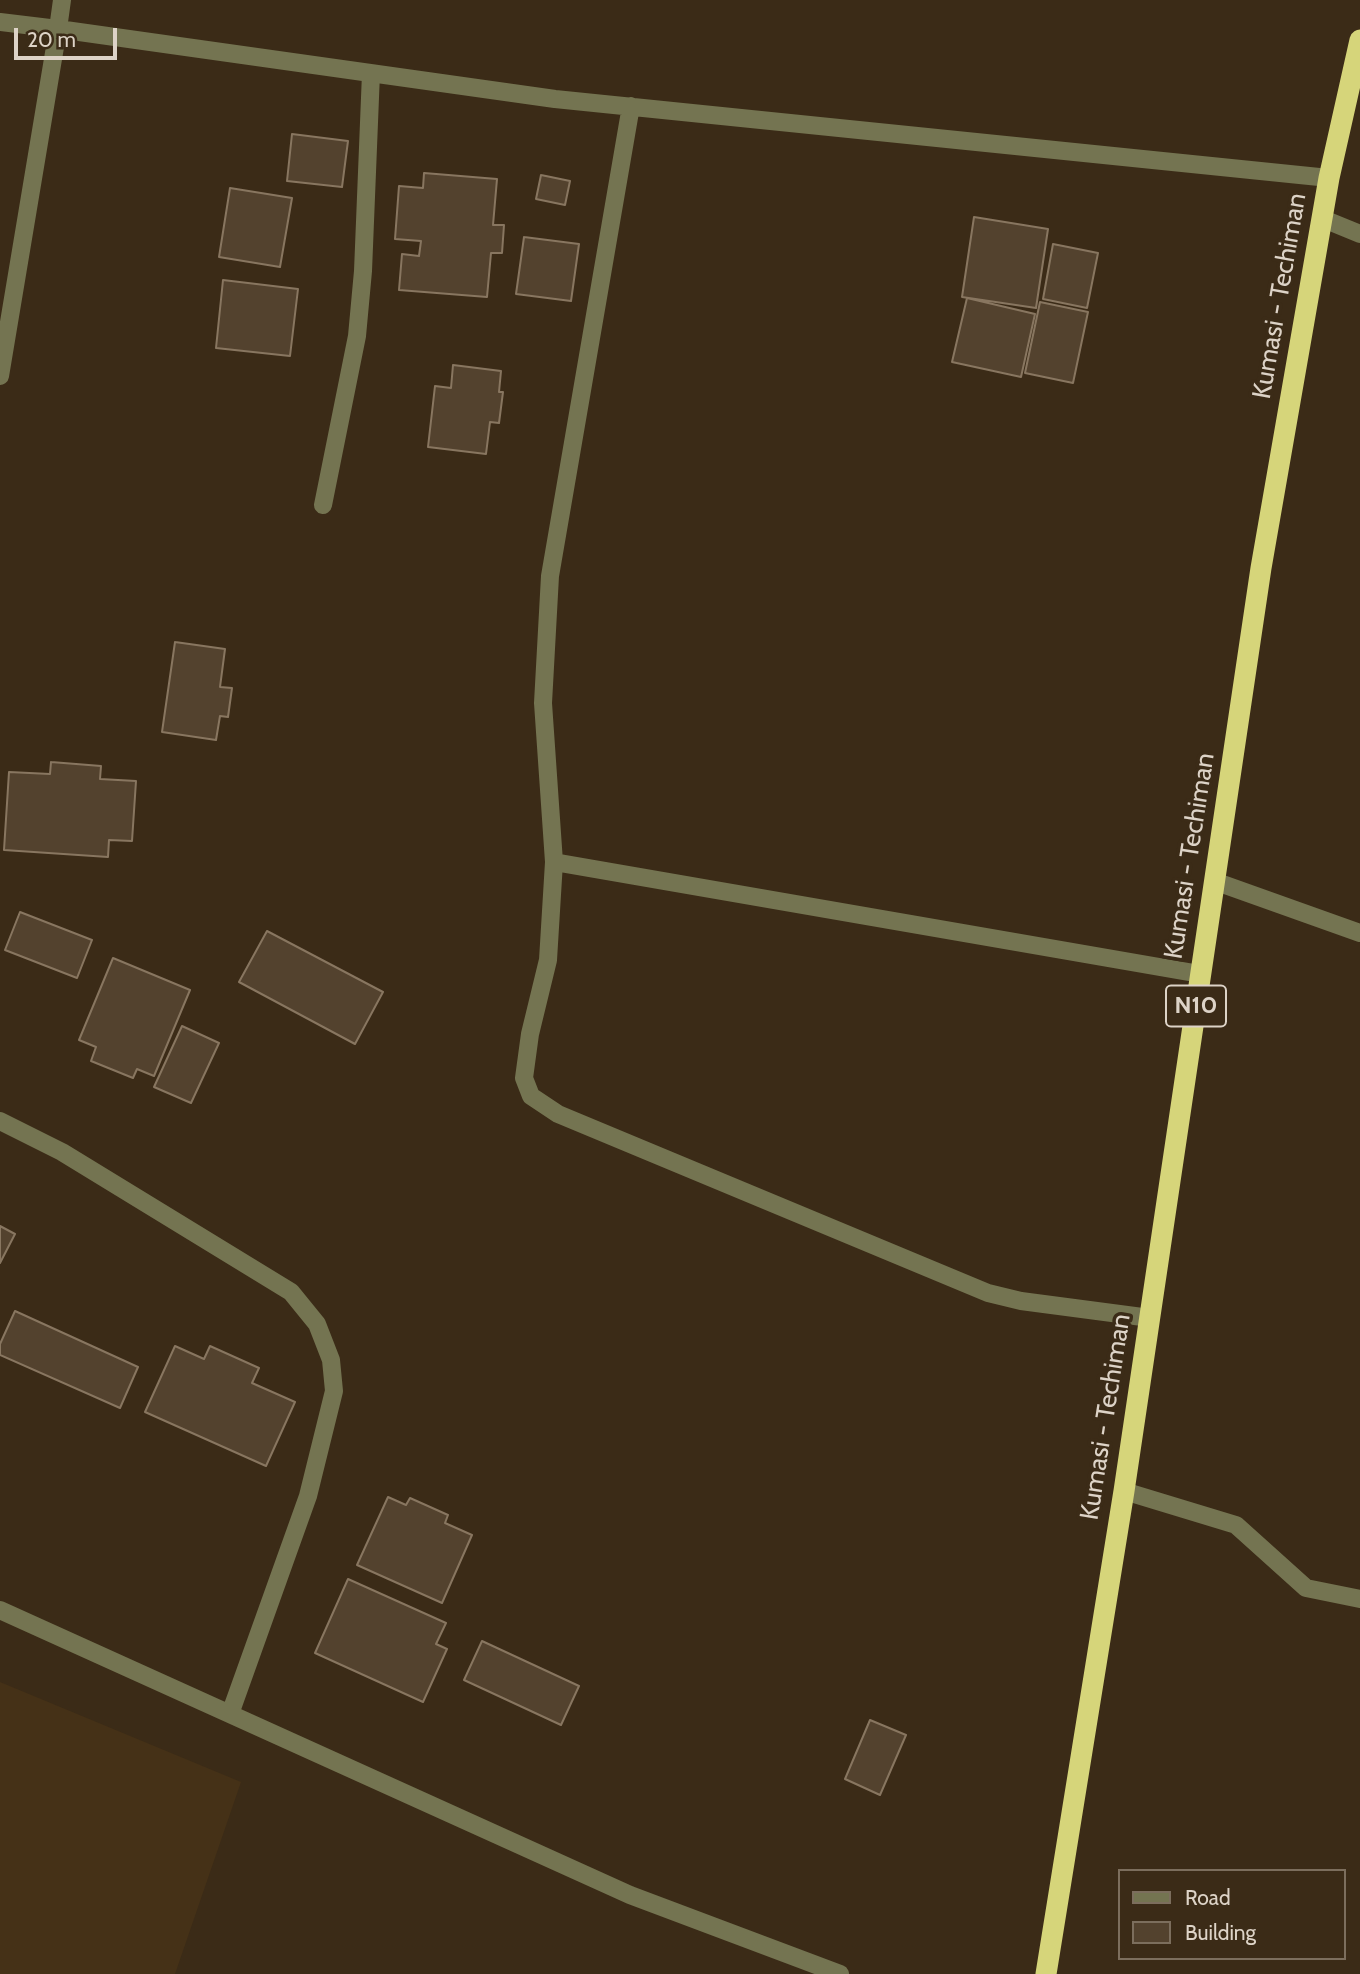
<!DOCTYPE html>
<style>
body{margin:0}
#map{position:relative;width:1360px;height:1974px;overflow:hidden;background:#3b2b17;font-family:Cabin,sans-serif}
canvas{display:block}
.legend{position:absolute;left:1118px;top:1869px;width:228px;height:91px;box-sizing:border-box;background:#3b2b17;border:2px solid #7c6e5d;margin:0;padding:9px 12px;list-style:none;font-size:21px;color:#ddd3c7}
.legend li{display:flex;align-items:center;gap:14px;height:35px}
.legend b{width:35px;border:2px solid #7c6e5d}
.scale{position:absolute;left:14px;top:28px;width:103px;height:32px;box-sizing:border-box;border:4px solid #ddd3c7;border-top:0;padding-left:9px;font-size:21px;line-height:24px;white-space:nowrap;color:#ddd3c7;-webkit-text-stroke:5px #3b2b17;paint-order:stroke}
</style>
<div id="map">
<canvas width="1360" height="1974"></canvas>
<ul class="legend">
<li><b style="height:9px;background:#747451"></b>Road</li>
<li><b style="height:19px;background:#53422e"></b>Building</li>
</ul>
<div class="scale">20 m</div>
</div>
<script>
const context = document.querySelector('canvas').getContext('2d');
context.lineJoin = 'round';
function paint(path, color) {
  context.fillStyle = color;
  context.fill(path, 'evenodd');
}
function shape(rows) {
  const path = new Path2D();
  for (const r of rows) {
    path.moveTo(r[0], r[1]);
    for (let i = 2; i < r.length; i += 2) path.lineTo(r[i], r[i + 1]);
  }
  return path;
}
function strokePath(path, color, width, dash) {
  context.strokeStyle = color;
  context.lineWidth = width;
  context.lineCap = dash ? 'butt' : 'round';
  context.setLineDash(dash || []);
  context.stroke(path);
}
function drawText(font, color, halo, rows, align = 'center') {
  context.font = font + ' Cabin,sans-serif';
  context.lineWidth = 7;
  context.setLineDash([]);
  context.textBaseline = 'middle';
  context.strokeStyle = halo;
  context.fillStyle = color;
  for (const [text, x, y, turn = 0] of rows) {
    context.save();
    context.translate(x, y);
    context.rotate((+turn || 0) * Math.PI / 180);
    context.textAlign = isNaN(turn) ? turn : align;
    if (halo) context.strokeText(text, 0, 0);
    context.fillText(text, 0, 0);
    context.restore();
  }
}
const built = shape([
 [0,1682,241,1782,175,1974,0,1974]
]);
const building = shape([
 [292,134,348,141,342,187,287,181,292,134],
 [424,173,497,179,493,225,504,225,502,253,491,253,487,297,399,290,402,254,419,256,421,241,395,239,399,186,423,188,424,173],
 [541,175,570,181,565,205,536,199,541,175],
 [230,188,292,198,280,267,219,257,230,188],
 [974,217,1048,229,1036,308,962,297,974,217],
 [524,237,579,244,571,301,516,294,524,237],
 [1053,244,1098,253,1087,308,1043,299,1053,244],
 [223,280,298,289,290,356,216,348,223,280],
 [967,298,1035,314,1021,377,952,362,967,298],
 [1040,302,1088,312,1073,383,1025,373,1040,302],
 [453,365,501,371,499,392,503,392,499,423,490,422,486,454,428,447,435,386,451,388,453,365],
 [175,642,225,649,220,687,232,688,228,717,220,716,216,740,162,732,175,642],
 [51,762,101,766,100,779,136,781,132,841,109,840,108,857,4,850,9,772,50,774,51,762],
 [20,912,92,940,77,978,5,950,20,912],
 [267,931,383,992,355,1044,239,982,267,931],
 [113,958,190,990,154,1076,137,1069,133,1078,91,1061,96,1047,79,1040,113,958],
 [182,1026,219,1043,191,1103,154,1087,182,1026],
 [0,1226,15,1234,0,1263,0,1226],
 [15,1311,138,1367,120,1408,0,1355,0,1344,15,1311],
 [175,1346,204,1359,210,1346,259,1368,252,1383,295,1402,266,1466,145,1412,175,1346],
 [388,1497,406,1505,410,1498,448,1515,445,1523,472,1535,442,1603,357,1565,388,1497],
 [348,1579,446,1623,436,1644,447,1649,423,1702,315,1653,348,1579],
 [482,1641,579,1686,561,1725,464,1680,482,1641],
 [870,1720,906,1735,880,1795,845,1779,870,1720]
]);
const minor = shape([
 [62,0,58,29,555,99,1329,178],
 [0,22,58,29,0,376],
 [631,106,550,576,543,703,554,862,548,960,530,1034,524,1078,531,1096,558,1114,988,1293,1021,1301,1150,1318],
 [1321,218,1360,234],
 [323,505,357,336,363,271,371,73],
 [554,862,1200,974],
 [1214,881,1360,933],
 [0,1121,62,1152,291,1292,317,1324,331,1360,334,1391,308,1496,230,1714],
 [1124,1491,1236,1525,1306,1588,1360,1599],
 [0,1610,630,1895,840,1974]
]);
const highway = shape([
 [1046,1974,1124,1491,1261,568,1329,178,1360,40]
]);
const shields = [
 [1196,1006,60]
];
const shieldNames = [
 ["N10",1196,1006]
];
const streetNames = [
 ["Kumasi - Techiman",1280,296,-80],
 ["Kumasi - Techiman",1190,856,-81],
 ["Kumasi - Techiman",1106,1417,-81]
];
paint(built, '#453117');
paint(building, '#53422e');
strokePath(building, '#887660', 2);
strokePath(minor, '#747451', 18);
strokePath(highway, '#d6d57a', 21);
for (const [x, y, w] of shields) {
  const box = new Path2D();
  box.roundRect(x - w / 2, y - 20.5, w, 41, 5);
  context.fillStyle = '#3b2b17';
  context.fill(box);
  strokePath(box, '#ddd3c7', 2);
}
drawText('bold 24px', '#ddd3c7', null, shieldNames);
drawText('26px', '#ddd3c7', '#3b2b17', streetNames);
</script>
